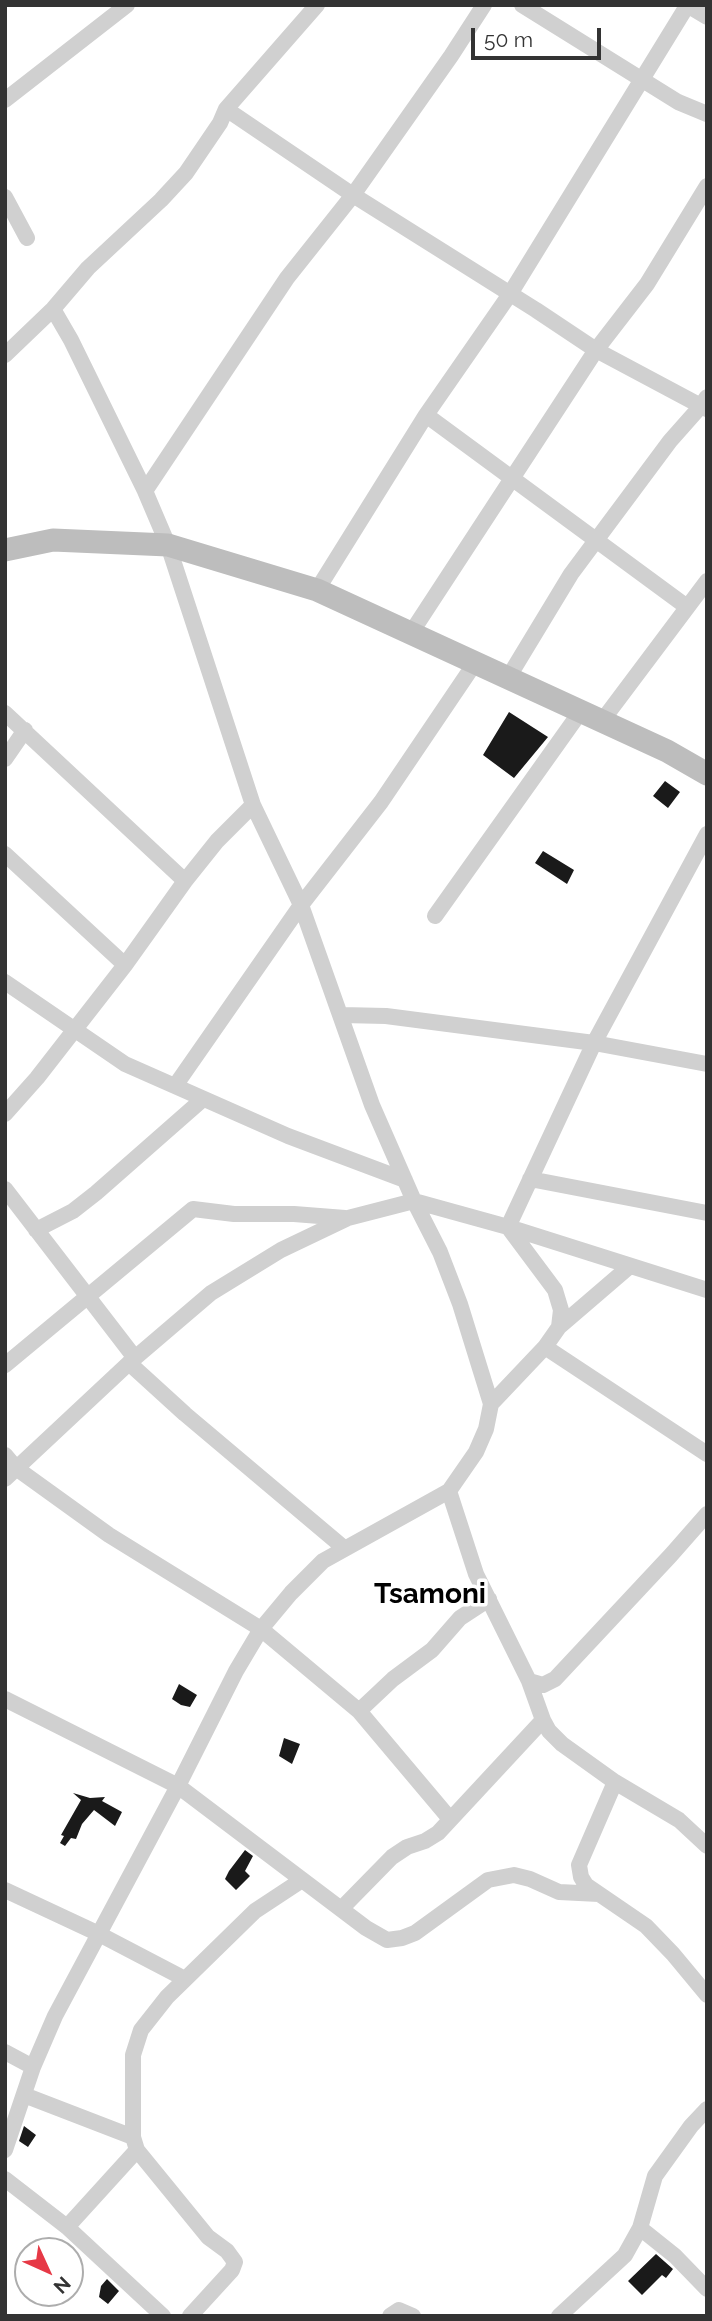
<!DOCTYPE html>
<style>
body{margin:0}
#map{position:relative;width:712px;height:2321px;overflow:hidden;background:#fff;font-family:Raleway,sans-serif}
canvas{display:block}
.frame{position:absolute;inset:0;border:7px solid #333;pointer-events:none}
.north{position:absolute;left:14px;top:2237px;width:70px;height:70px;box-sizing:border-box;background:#fff;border:2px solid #adadad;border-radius:50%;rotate:135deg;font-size:19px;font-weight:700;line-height:28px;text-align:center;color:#333}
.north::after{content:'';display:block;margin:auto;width:24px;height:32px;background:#e63946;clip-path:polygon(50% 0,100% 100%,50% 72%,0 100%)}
.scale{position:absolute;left:471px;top:28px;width:130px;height:32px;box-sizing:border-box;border:4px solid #333;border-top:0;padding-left:9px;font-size:21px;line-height:24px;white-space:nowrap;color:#333;-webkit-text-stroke:5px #fff;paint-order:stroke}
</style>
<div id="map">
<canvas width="712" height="2321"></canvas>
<div class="frame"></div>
<div class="north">N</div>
<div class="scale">50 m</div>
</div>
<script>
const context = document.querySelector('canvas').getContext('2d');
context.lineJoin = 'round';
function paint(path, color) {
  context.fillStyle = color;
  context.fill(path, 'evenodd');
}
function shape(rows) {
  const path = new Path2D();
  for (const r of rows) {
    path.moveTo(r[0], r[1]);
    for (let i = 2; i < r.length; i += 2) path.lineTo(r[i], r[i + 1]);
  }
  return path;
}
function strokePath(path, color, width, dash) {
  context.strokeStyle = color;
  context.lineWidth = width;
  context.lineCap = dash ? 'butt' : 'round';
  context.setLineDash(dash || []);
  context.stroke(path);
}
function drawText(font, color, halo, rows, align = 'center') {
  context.font = font + ' Raleway,sans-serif';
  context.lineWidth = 7;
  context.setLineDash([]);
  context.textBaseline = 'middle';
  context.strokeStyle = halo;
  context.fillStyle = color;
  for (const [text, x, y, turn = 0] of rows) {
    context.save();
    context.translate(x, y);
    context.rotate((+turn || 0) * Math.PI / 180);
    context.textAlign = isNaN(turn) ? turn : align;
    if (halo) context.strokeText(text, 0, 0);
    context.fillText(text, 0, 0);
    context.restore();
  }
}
const building = shape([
 [509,712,548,737,514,778,483,755],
 [665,781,680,792,668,808,653,796],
 [543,851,574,870,567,884,535,863],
 [179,1684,197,1695,190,1707,181,1705,172,1699],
 [284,1738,300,1744,292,1764,279,1756],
 [73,1793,90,1798,105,1797,102,1801,122,1812,115,1826,94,1810,82,1824,76,1839,71,1838,65,1846,60,1843,64,1836,61,1835,81,1800],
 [245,1850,253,1856,245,1871,250,1876,236,1890,225,1879,229,1871],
 [24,2126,36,2135,28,2147,19,2141],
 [656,2254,673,2269,666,2278,662,2275,642,2295,628,2281],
 [107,2279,119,2291,108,2304,99,2297,101,2286]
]);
const minor = shape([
 [522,5,678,102,707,114],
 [687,5,707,17],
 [5,100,127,5],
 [226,109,353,195,536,310,596,350,701,406,707,397],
 [5,197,27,238],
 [5,355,53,309,88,268,161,200,186,173,220,123,226,109,317,5],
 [426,415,687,607],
 [145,491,287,278,353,195,451,56,484,5],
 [317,590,426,415,510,294,687,6],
 [411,633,596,350,647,284,707,186],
 [508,678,571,574,670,441,701,406,707,409],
 [5,713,185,881],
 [602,721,707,581],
 [5,759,25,730],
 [5,854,125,965],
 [435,916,581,711],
 [5,982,125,1064,288,1136,405,1180],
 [342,1015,386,1016,594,1043,707,1064],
 [175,1086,301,905,381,802,475,663],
 [5,1114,37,1078,125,965,185,881,217,841,253,805],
 [530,1179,707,1213],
 [5,1189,135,1358],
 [36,1230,73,1211,96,1193,203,1099],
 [559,1327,561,1310,555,1290,508,1227,594,1043,707,834],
 [545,1347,707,1454],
 [129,1363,185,1414,344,1548],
 [5,1365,193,1209,234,1214,294,1214,345,1218],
 [491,1404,545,1347,559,1327,630,1266],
 [5,1455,16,1468,109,1535,261,1629,359,1711,450,1819],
 [5,1479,129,1363,211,1293,281,1250,348,1218,414,1201,508,1227,707,1290],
 [449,1491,476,1574,529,1681,543,1685,555,1679,671,1555,707,1514],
 [529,1681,543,1720,549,1731,562,1744,615,1782,679,1820,707,1846],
 [5,1699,178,1786,366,1928,387,1940,402,1938,415,1933,488,1880,514,1875,530,1879,559,1892,599,1894],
 [359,1711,393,1679,432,1650,460,1618,489,1599],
 [615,1782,579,1865,581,1877,586,1885,646,1926,673,1954,707,1995],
 [5,1890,97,1933,185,1979],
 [341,1909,392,1857,407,1847,425,1841,438,1833,543,1720],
 [5,2052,33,2067],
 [24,2095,133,2137],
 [5,2150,33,2067,55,2016,178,1786,236,1671,261,1629,291,1593,323,1561,449,1491,476,1452,486,1429,491,1404,460,1304,440,1252,414,1201,372,1105,301,905,253,805,168,545,145,491,71,340,53,309],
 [5,2179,67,2227,163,2316],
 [67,2227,137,2150],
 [640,2228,675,2256,707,2289],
 [190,2316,232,2270,235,2262,227,2251,208,2237,137,2150,133,2137,133,2055,141,2030,167,1997,255,1911,302,1880],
 [390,2316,399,2310,413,2316],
 [559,2316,625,2255,640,2228,655,2176,691,2126,707,2109]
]);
const secondary = shape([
 [5,550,53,540,168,545,317,590,667,751,707,774]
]);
const districtNames = [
 ["Tsamoni",430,1595]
];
paint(building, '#1a1a1a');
strokePath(minor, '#d0d0d0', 16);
strokePath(secondary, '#bdbdbd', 23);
drawText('bold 28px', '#000', '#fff', districtNames);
</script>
